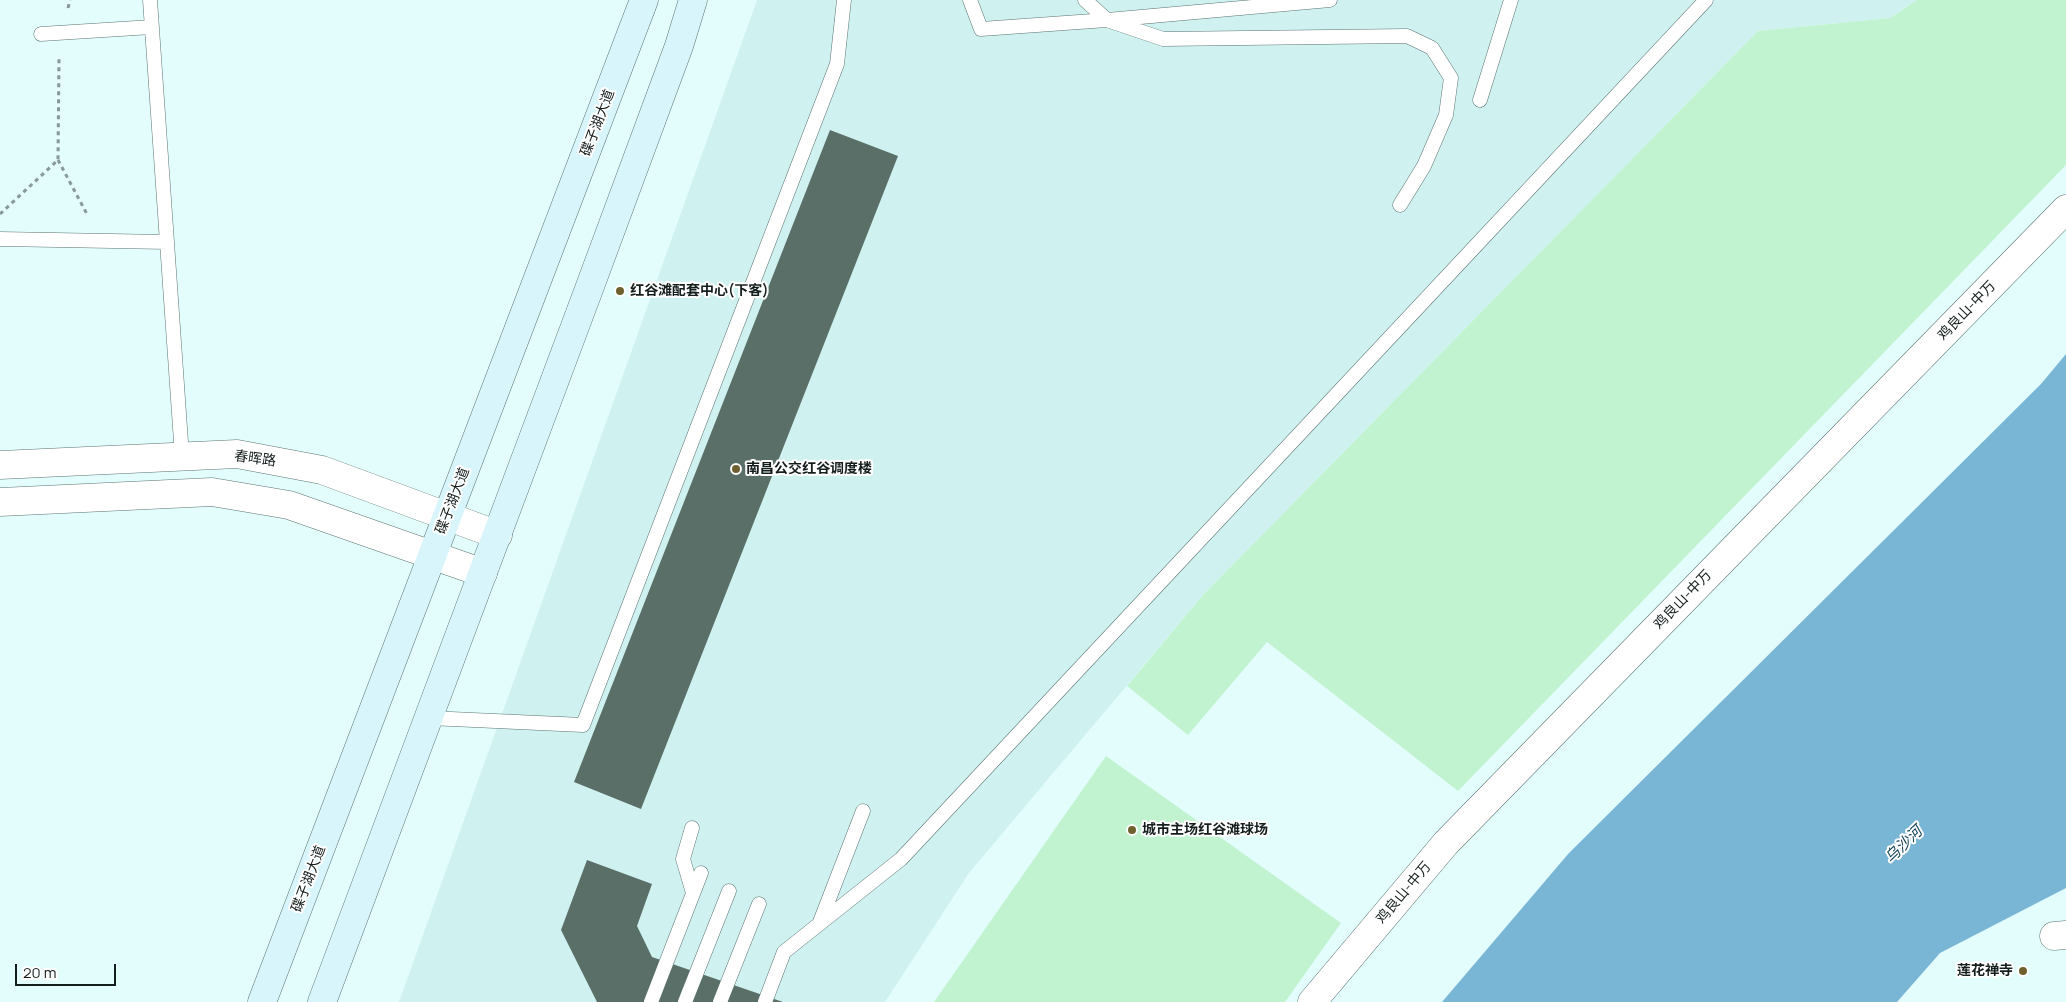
<!DOCTYPE html>
<meta charset="utf-8">
<style>
body{margin:0}
#map{position:relative;width:2066px;height:1002px;overflow:hidden;background:#e3fdfc;font-family:Manrope,sans-serif}
canvas{display:block}
.scale{position:absolute;left:15px;top:964px;width:101px;height:22px;box-sizing:border-box;border:2px solid #141e1d;border-top:0;padding-left:6px;font-size:15px;line-height:18px;white-space:nowrap;color:#141e1d;-webkit-text-stroke:4px #fff;paint-order:stroke}
</style>
<div id="map">
<canvas width="2066" height="1002"></canvas>
<div class="scale">20 m</div>
</div>
<script>
const context = document.querySelector('canvas').getContext('2d');
context.lineJoin = 'round';
function paint(path, color) {
  context.fillStyle = color;
  context.fill(path, 'evenodd');
}
function shape(rows) {
  const path = new Path2D();
  for (const r of rows) {
    path.moveTo(r[0], r[1]);
    for (let i = 2; i < r.length; i += 2) path.lineTo(r[i], r[i + 1]);
  }
  return path;
}
function strokePath(path, color, width, dash) {
  context.strokeStyle = color;
  context.lineWidth = width;
  context.lineCap = dash ? 'butt' : 'round';
  context.setLineDash(dash || []);
  context.stroke(path);
}
function drawText(font, color, halo, rows, align = 'center') {
  context.font = font + ' Manrope,"Noto Sans SC",sans-serif';
  context.lineWidth = 4;
  context.setLineDash([]);
  context.textBaseline = 'middle';
  context.strokeStyle = halo;
  context.fillStyle = color;
  for (const [text, x, y, turn = 0] of rows) {
    context.save();
    context.translate(x, y);
    context.rotate((+turn || 0) * Math.PI / 180);
    context.textAlign = isNaN(turn) ? turn : align;
    if (halo) context.strokeText(text, 0, 0);
    context.fillText(text, 0, 0);
    context.restore();
  }
}
const built = shape([
 [757,0,1917,0,1890,18,1758,31,1203,595,969,873,885,1002,399,1002]
]);
const green = shape([
 [1917,0,2066,0,2066,165,1458,791,1267,642,1188,735,1127,686,1203,595,1758,31,1890,18],
 [1106,756,1341,923,1285,1002,934,1002]
]);
const water = shape([
 [2066,354,2066,888,1940,953,1897,1002,1442,1002,1569,853,2041,384]
]);
const building = shape([
 [830,130,898,156,641,809,574,782],
 [587,860,652,884,637,926,652,957,783,1002,597,1002,561,930]
]);
const path = shape([
 [68,8,70,0],
 [58,160,88,216],
 [0,214,58,160,59,57]
]);
const service = shape([
 [150,0,182,456],
 [970,0,981,29,1107,20,1330,0],
 [1085,0,1107,20,1163,39,1407,36,1432,48,1451,78,1446,115,1424,166,1400,205],
 [41,34,152,27],
 [1480,100,1511,0],
 [0,239,167,242],
 [429,718,583,725,837,64,844,0],
 [692,828,683,859,693,893],
 [820,922,863,811],
 [651,1002,701,873],
 [685,1002,729,891],
 [720,1002,759,904],
 [765,1002,784,952,901,859,1706,0]
]);
const minor = shape([
 [2054,936,2066,935]
]);
const tertiary = shape([
 [0,465,237,454,322,470,498,535],
 [0,502,212,492,289,505,483,573],
 [1312,1002,1446,843,2066,209]
]);
const secondary = shape([
 [262,1002,644,0],
 [322,1002,589,289,679,46,693,0]
]);
const markers = [
 [620,291,5,"#6e612e"],
 [736,469,5,"#6e612e"],
 [1132,830,5,"#6e612e"],
 [2023,971,5,"#6e612e"]
];
const streetNames = [
 ["碟子湖大道",598,123,-69],
 ["鸡良山-中万",1967,311,-46],
 ["春晖路",255,459,8],
 ["碟子湖大道",453,501,-69],
 ["鸡良山-中万",1683,600,-46],
 ["碟子湖大道",309,879,-69],
 ["鸡良山-中万",1404,893,-50]
];
const poiNames = [
 ["红谷滩配套中心(下客)",630,291],
 ["南昌公交红谷调度楼",746,469],
 ["城市主场红谷滩球场",1142,830],
 ["莲花禅寺",2013,971,"right"]
];
const waterNames = [
 ["乌沙河",1904,845,-44]
];
paint(built, '#cff2f1');
paint(green, '#c2f3d0');
paint(water, '#79b5d5');
paint(building, '#5a6f68');
strokePath(service, '#5c7372', 15);
strokePath(minor, '#5c7372', 29);
strokePath(tertiary, '#5c7372', 29);
strokePath(secondary, '#5c7372', 29);
strokePath(path, '#869998', 3, [4, 4]);
strokePath(service, '#fff', 14);
strokePath(minor, '#fff', 28);
strokePath(tertiary, '#fff', 28);
strokePath(secondary, '#d7f5fb', 28);
for (const [x, y, r, color] of markers) {
  const dot = new Path2D();
  dot.arc(x, y, r, 0, 2 * Math.PI);
  context.fillStyle = color;
  context.fill(dot);
  strokePath(dot, '#fff', 2);
}
drawText('14px', '#141e1d', '#fff', streetNames);
drawText('bold 14px', '#141e1d', '#fff', poiNames, 'left');
drawText('italic 15px', '#0e4157', '#fff', waterNames);
</script>
